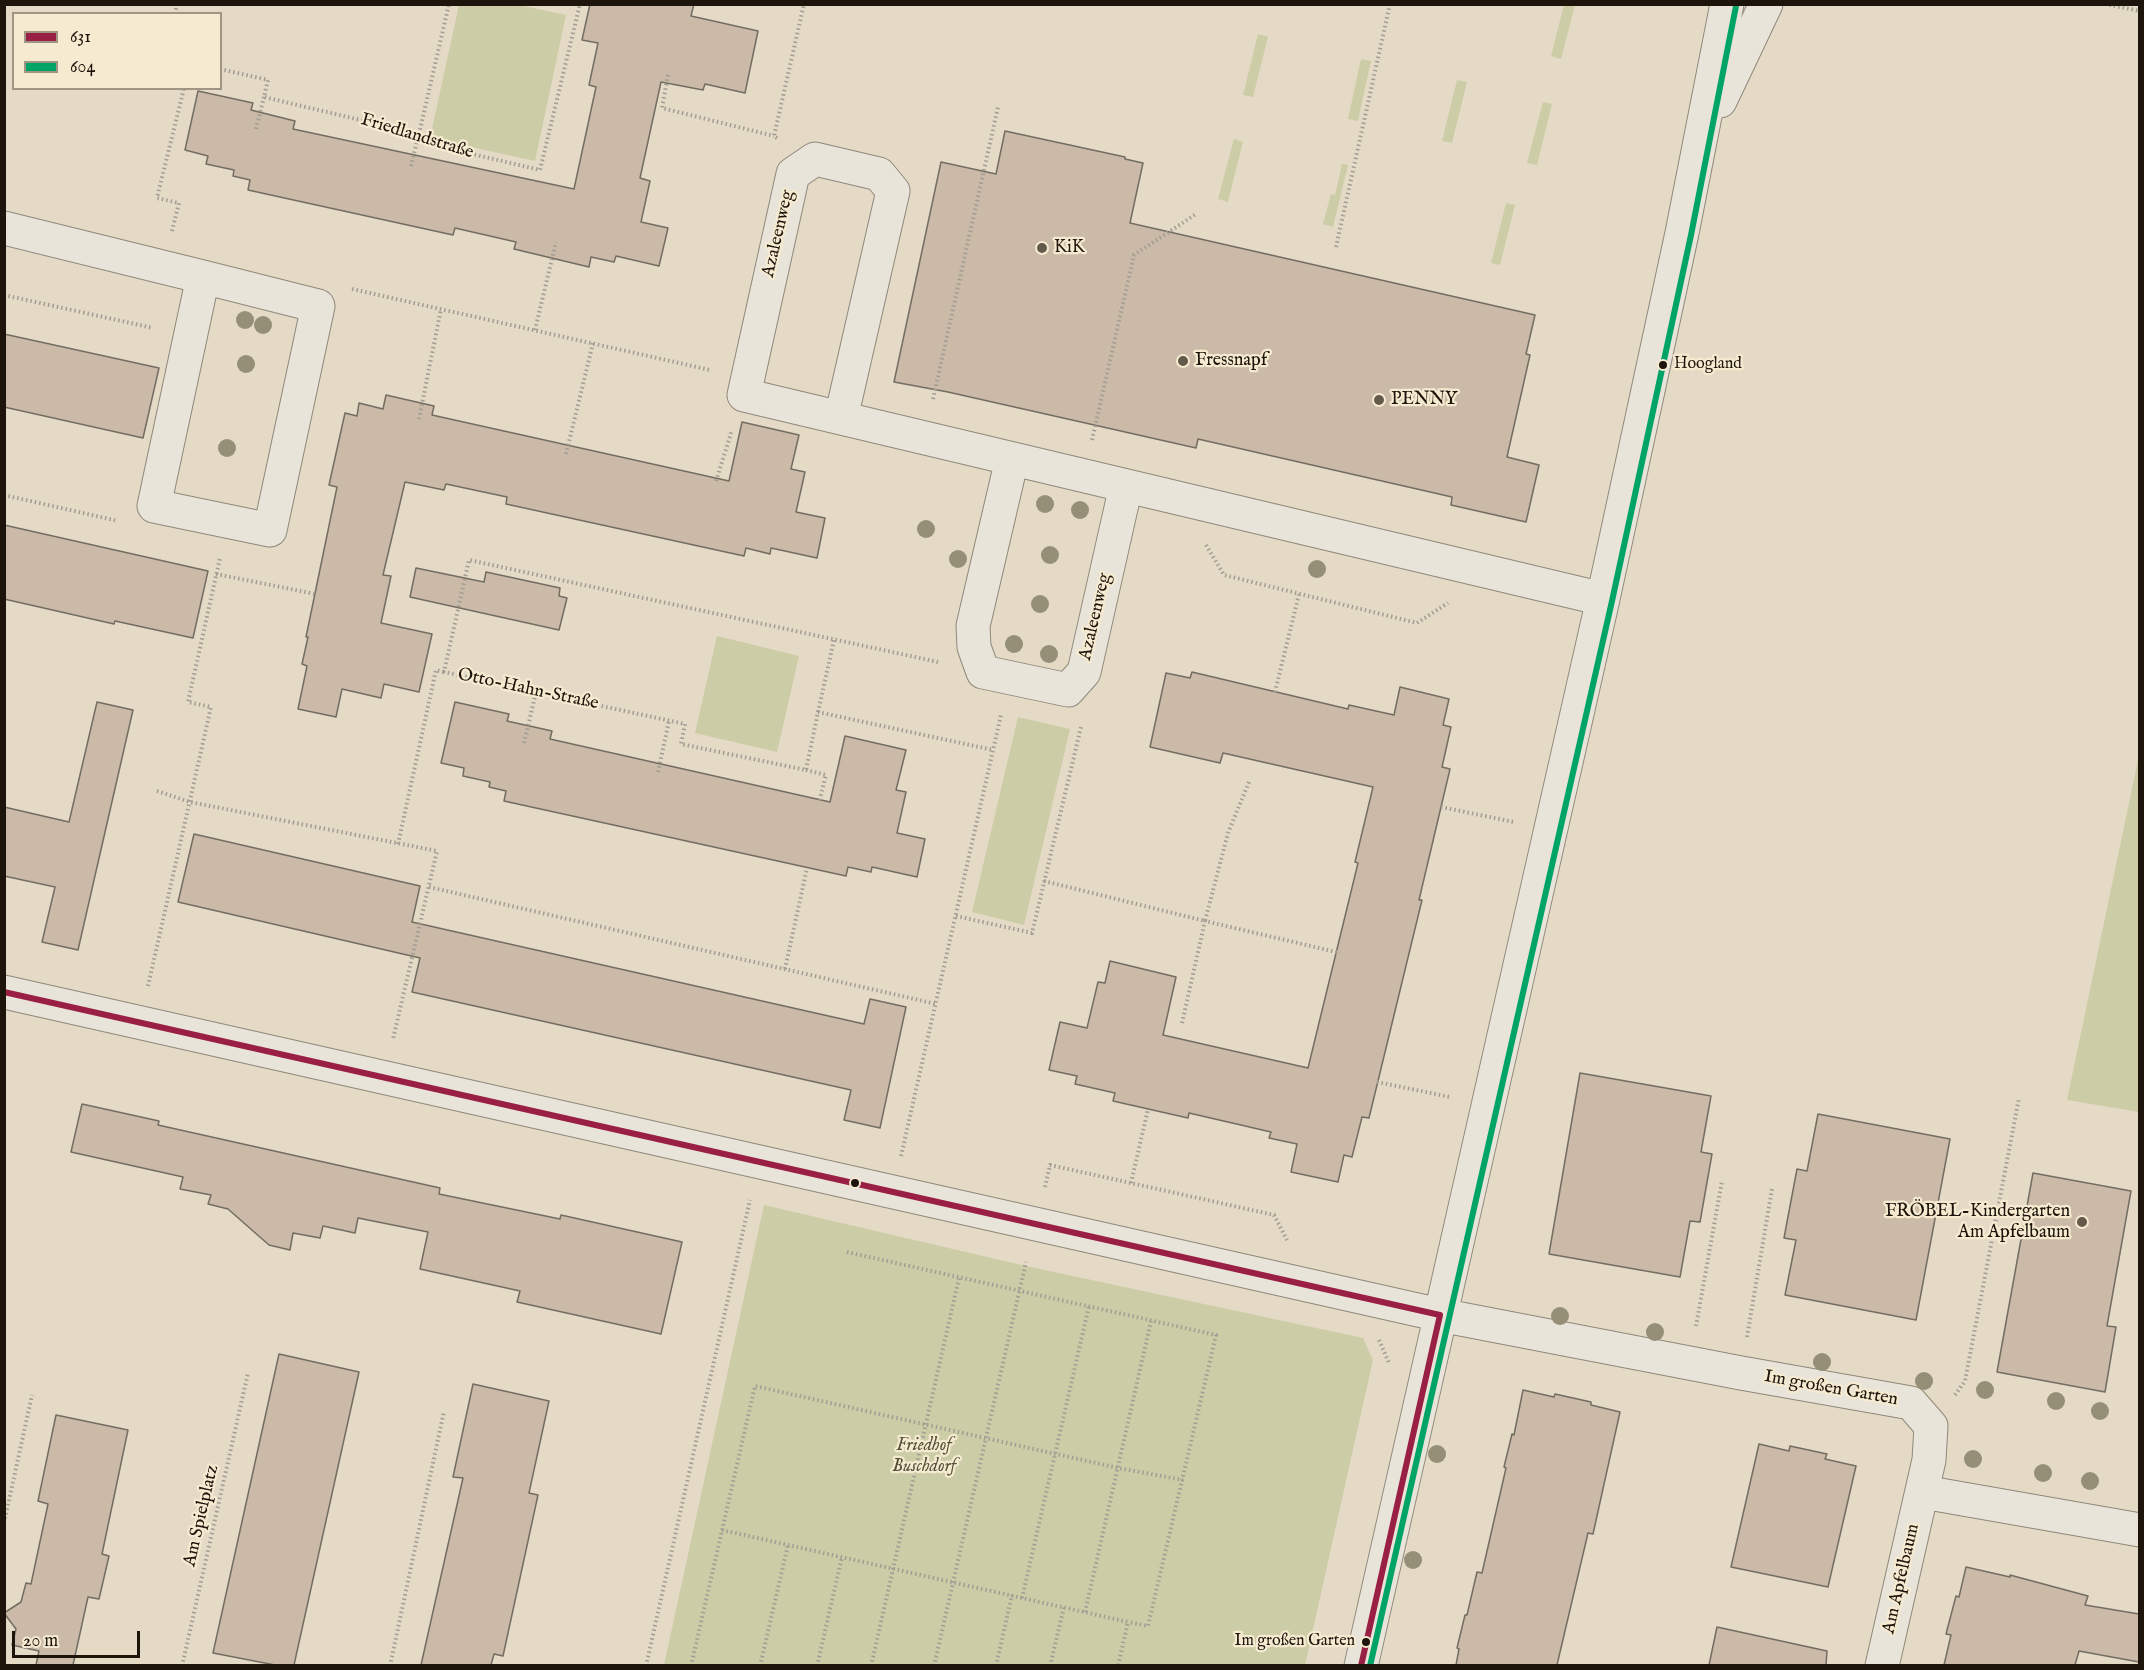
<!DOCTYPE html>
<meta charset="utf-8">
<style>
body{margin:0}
#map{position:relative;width:2144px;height:1670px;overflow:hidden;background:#e4dac5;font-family:"IM FELL English",serif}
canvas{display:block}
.frame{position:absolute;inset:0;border:6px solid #1d150b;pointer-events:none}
.legend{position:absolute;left:12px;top:12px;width:210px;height:78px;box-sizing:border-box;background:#f6ead1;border:2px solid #9f9582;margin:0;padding:8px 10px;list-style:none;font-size:18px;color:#1d150b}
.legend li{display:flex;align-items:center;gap:12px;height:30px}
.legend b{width:30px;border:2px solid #9f9582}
.scale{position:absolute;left:12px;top:1631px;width:128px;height:27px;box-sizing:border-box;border:3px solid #1d150b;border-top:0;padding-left:8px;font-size:18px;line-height:21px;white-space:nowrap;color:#1d150b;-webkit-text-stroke:4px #f6ead1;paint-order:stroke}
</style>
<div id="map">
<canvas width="2144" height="1670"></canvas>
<div class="frame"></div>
<ul class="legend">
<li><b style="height:8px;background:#991f44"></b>631</li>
<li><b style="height:8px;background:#01a467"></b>604</li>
</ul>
<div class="scale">20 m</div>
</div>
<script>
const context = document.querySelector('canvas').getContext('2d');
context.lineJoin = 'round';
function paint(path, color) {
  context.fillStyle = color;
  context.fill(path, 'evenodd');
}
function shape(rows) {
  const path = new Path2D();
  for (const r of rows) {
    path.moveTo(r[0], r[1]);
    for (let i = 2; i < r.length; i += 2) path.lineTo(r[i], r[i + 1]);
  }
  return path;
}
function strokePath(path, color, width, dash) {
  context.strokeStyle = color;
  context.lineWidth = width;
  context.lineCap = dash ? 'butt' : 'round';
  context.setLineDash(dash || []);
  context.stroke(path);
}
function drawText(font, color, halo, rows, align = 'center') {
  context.font = font + ' "IM FELL English",serif';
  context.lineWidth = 4.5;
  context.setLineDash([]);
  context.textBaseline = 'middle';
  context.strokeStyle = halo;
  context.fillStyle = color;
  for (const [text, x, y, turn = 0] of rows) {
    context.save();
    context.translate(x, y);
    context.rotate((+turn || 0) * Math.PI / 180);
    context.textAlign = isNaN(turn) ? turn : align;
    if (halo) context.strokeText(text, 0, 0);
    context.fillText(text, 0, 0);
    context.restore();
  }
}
const green = shape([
 [459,5,519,5,566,15,535,161,430,138],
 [1564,5,1575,5,1561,59,1551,56],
 [1258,34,1268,37,1253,97,1243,95],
 [1361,59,1371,61,1358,121,1348,119],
 [1457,80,1467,82,1452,143,1442,141],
 [1543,102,1552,104,1537,165,1527,163],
 [1234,139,1243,142,1228,202,1218,199],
 [1342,164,1348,165,1333,227,1323,224,1331,194,1335,195],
 [1506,203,1515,205,1500,265,1491,263],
 [717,636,799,656,777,752,695,733],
 [1018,717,1070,729,1024,925,972,912],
 [2139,755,2139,1112,2067,1100],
 [764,1205,1026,1266,1363,1338,1373,1360,1305,1665,664,1665]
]);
const building = shape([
 [590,4,694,4,691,16,758,31,745,93,705,84,703,90,661,82,640,178,650,181,641,222,668,228,659,266,616,256,614,262,591,257,589,267,514,249,516,242,455,228,453,235,248,190,250,180,233,176,234,170,206,164,208,156,185,150,198,91,253,103,251,110,295,121,293,129,574,189,596,87,589,85,598,43,582,40,590,4],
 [1005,131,1125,157,1125,159,1143,163,1130,223,1535,315,1526,354,1530,355,1507,457,1539,465,1526,522,1451,505,1452,497,1198,439,1196,448,948,392,894,382,941,162,996,174,1005,131],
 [4,334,159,368,143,438,4,407,4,334],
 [386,395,434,406,432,415,729,481,742,422,799,435,791,469,805,472,796,512,825,518,817,558,771,548,770,554,746,548,744,556,506,504,507,497,446,484,444,490,405,482,383,575,391,576,381,623,432,634,419,692,384,684,381,698,342,689,336,717,298,709,307,666,302,664,308,637,306,637,337,487,329,485,345,413,357,416,359,403,383,409,386,395],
 [4,525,208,571,193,638,115,621,114,624,4,599,4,525],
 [416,568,484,582,486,572,560,588,559,596,567,598,559,630,410,597,416,568],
 [1192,672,1348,709,1349,705,1394,715,1400,687,1449,699,1443,725,1451,727,1442,767,1450,769,1419,900,1422,900,1369,1118,1362,1117,1352,1157,1344,1155,1338,1182,1291,1172,1297,1144,1269,1138,1271,1132,1189,1113,1188,1118,1113,1101,1115,1093,1075,1084,1077,1076,1049,1070,1060,1022,1087,1028,1098,982,1105,983,1110,961,1176,977,1163,1035,1308,1068,1358,863,1355,862,1373,787,1223,753,1220,763,1150,747,1166,673,1190,678,1192,672],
 [97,702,133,710,78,950,42,942,55,887,4,876,4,807,69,822,97,702],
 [455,702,509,714,507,721,552,731,550,739,830,802,845,736,906,750,896,790,906,792,897,833,925,839,917,877,872,867,871,872,848,867,846,876,504,801,506,791,489,787,490,782,463,776,464,768,441,763,455,702],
 [194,834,420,886,412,922,864,1024,870,999,906,1007,880,1128,844,1120,851,1090,412,992,420,958,178,902,194,834],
 [1580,1073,1711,1096,1701,1152,1712,1154,1700,1222,1690,1221,1680,1277,1549,1254,1580,1073],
 [82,1104,159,1121,158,1125,440,1188,439,1194,560,1219,561,1215,682,1242,661,1334,517,1302,520,1291,420,1269,428,1232,358,1218,355,1233,323,1226,320,1238,293,1233,290,1250,269,1245,228,1209,208,1204,211,1195,180,1189,183,1177,71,1152,82,1104],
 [1818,1114,1950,1139,1916,1320,1785,1295,1796,1240,1784,1238,1797,1169,1807,1171,1818,1114],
 [2033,1173,2131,1191,2107,1326,2116,1327,2105,1392,1997,1372,2033,1173],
 [279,1354,359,1372,294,1665,275,1665,213,1653,279,1354],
 [473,1384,549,1401,529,1493,538,1495,503,1656,494,1654,491,1665,421,1665,463,1478,453,1477,473,1384],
 [1523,1390,1554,1397,1555,1394,1591,1402,1591,1405,1620,1412,1593,1534,1588,1533,1557,1665,1456,1665,1459,1649,1457,1648,1465,1615,1467,1615,1477,1572,1482,1573,1506,1468,1504,1467,1512,1434,1514,1435,1523,1390],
 [56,1415,128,1430,102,1554,109,1556,99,1599,88,1597,73,1665,36,1665,39,1651,12,1645,16,1629,4,1613,21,1602,26,1583,31,1584,48,1504,38,1501,56,1415],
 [1759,1444,1789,1451,1790,1446,1827,1454,1825,1459,1856,1466,1828,1587,1731,1567,1759,1444],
 [1966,1567,2010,1577,2010,1575,2088,1596,2085,1605,2139,1614,2139,1662,2079,1651,2075,1665,1944,1665,1951,1635,1946,1634,1956,1596,1959,1597,1966,1567],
 [1717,1627,1827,1651,1826,1665,1709,1665,1717,1627]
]);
const path = shape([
 [2105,4,2140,11],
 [175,14,177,4],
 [220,69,268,80,264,97,419,134,417,141,540,170,580,4],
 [668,75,662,108,774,136],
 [256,129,264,97],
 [419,134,449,4],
 [777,138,774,136,804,4],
 [411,166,417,141],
 [172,231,179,203,157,198,184,88],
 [1336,247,1390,4],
 [352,289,710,370],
 [4,295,153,328],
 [535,330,556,242],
 [933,399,998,107],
 [419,419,441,309],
 [1092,440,1134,255,1196,214],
 [566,454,593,343],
 [716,481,732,430],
 [4,495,118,521],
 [1206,545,1224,575,1417,623,1448,603],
 [216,574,315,594],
 [938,662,469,560,444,672,685,724,681,744,806,770,818,712,993,750],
 [1275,692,1299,594],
 [818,712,834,640],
 [524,743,536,692],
 [806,770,826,775,819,802],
 [658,772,669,721],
 [157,791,190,802,437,851,393,1039],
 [1441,807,1514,822],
 [398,844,436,670,444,672],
 [1044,881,1205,921,1228,833,1249,782],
 [429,887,936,1004],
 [956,916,1032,933,1081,727],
 [785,969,807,868],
 [148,986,211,707,188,702,220,558],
 [1182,1023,1205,921,1340,953],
 [1377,1082,1450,1097],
 [901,1156,1001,715],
 [1131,1183,1148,1109],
 [1045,1187,1050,1165,1274,1215,1287,1240],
 [847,1252,1216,1335,1148,1626,1128,1622],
 [1696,1326,1722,1181],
 [1747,1337,1772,1189],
 [1379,1340,1389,1363],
 [1955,1395,1965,1381,2019,1098],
 [4,1523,32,1395],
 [722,1530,1128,1622,1118,1666],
 [1022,1598,1089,1306],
 [1085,1612,1151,1321],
 [182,1666,248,1373],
 [390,1666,444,1411],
 [646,1666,750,1200],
 [691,1666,755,1386,1118,1468,1183,1480],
 [760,1666,788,1545],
 [817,1666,842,1557],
 [871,1666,959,1278],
 [934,1666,1026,1262],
 [996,1666,1012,1595],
 [1050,1666,1064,1607]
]);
const minor = shape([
 [1720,101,1766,4],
 [4,228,203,277,318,306,270,530,154,506,203,277],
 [841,418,893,191,879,174,815,159,793,174,744,395,1603,599],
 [1012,459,973,626,974,647,983,672,1068,690,1084,672,1126,486],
 [4,992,1440,1315,1741,1373,1911,1403,1931,1426,1929,1460,1882,1666],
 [1923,1492,2140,1530],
 [1361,1666,1603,599,1682,233,1727,4]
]);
const bus1 = shape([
 [4,992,1440,1315],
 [1361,1666,1440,1315]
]);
const bus2 = shape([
 [1370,1666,1612,601,1691,235,1736,6]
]);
const trees = [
 [245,320],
 [263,325],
 [246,364],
 [227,448],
 [1045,504],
 [1080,510],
 [926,529],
 [1050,555],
 [958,559],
 [1317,569],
 [1040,604],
 [1014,644],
 [1049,654],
 [1560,1316],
 [1655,1332],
 [1822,1362],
 [1924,1381],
 [1985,1390],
 [2056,1401],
 [2100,1411],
 [1437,1454],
 [1973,1459],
 [2043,1473],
 [2090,1481],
 [1413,1560]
];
const markers = [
 [1042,248,6,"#635a4c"],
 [1183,361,6,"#635a4c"],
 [1663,365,5,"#1d150b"],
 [1379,400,6,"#635a4c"],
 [855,1183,5,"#1d150b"],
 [2082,1222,6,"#635a4c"],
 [1366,1642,5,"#1d150b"]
];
const busNames = [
 ["Hoogland",1674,365],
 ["Im großen Garten",1355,1642,"right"]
];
const streetNames = [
 ["Friedlandstraße",417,137,17],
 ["Azaleenweg",779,234,-77],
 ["Azaleenweg",1096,617,-77],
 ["Otto-Hahn-Straße",528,690,12],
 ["Im großen Garten",1831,1389,10],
 ["Am Spielplatz",202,1516,-77],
 ["Am Apfelbaum",1902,1579,-77]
];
const poiNames = [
 ["KiK",1054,248],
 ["Fressnapf",1195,361],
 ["PENNY",1391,400],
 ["FRÖBEL-Kindergarten",2070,1212,"right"],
 ["Am Apfelbaum",2070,1233,"right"]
];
const parkNames = [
 ["Friedhof",924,1446],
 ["Buschdorf",924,1467]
];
paint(green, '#cccda7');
paint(building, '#cabaa7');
strokePath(building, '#736d62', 1.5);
strokePath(minor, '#8f887b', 35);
strokePath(path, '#a29d94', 4, [1.5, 3]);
strokePath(minor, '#e9e4d9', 33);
strokePath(bus1, '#991f44', 6);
strokePath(bus2, '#01a467', 6);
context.fillStyle = '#958f78';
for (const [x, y] of trees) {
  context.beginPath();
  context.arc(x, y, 9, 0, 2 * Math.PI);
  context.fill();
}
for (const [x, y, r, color] of markers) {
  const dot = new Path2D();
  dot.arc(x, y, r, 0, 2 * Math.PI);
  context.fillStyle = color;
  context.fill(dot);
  strokePath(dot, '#f6ead1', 2);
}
drawText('16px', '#1d150b', '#f6ead1', busNames, 'left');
drawText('18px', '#1d150b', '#f6ead1', streetNames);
drawText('18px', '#1d150b', '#f6ead1', poiNames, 'left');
drawText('italic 18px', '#545239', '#f6ead1', parkNames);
</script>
